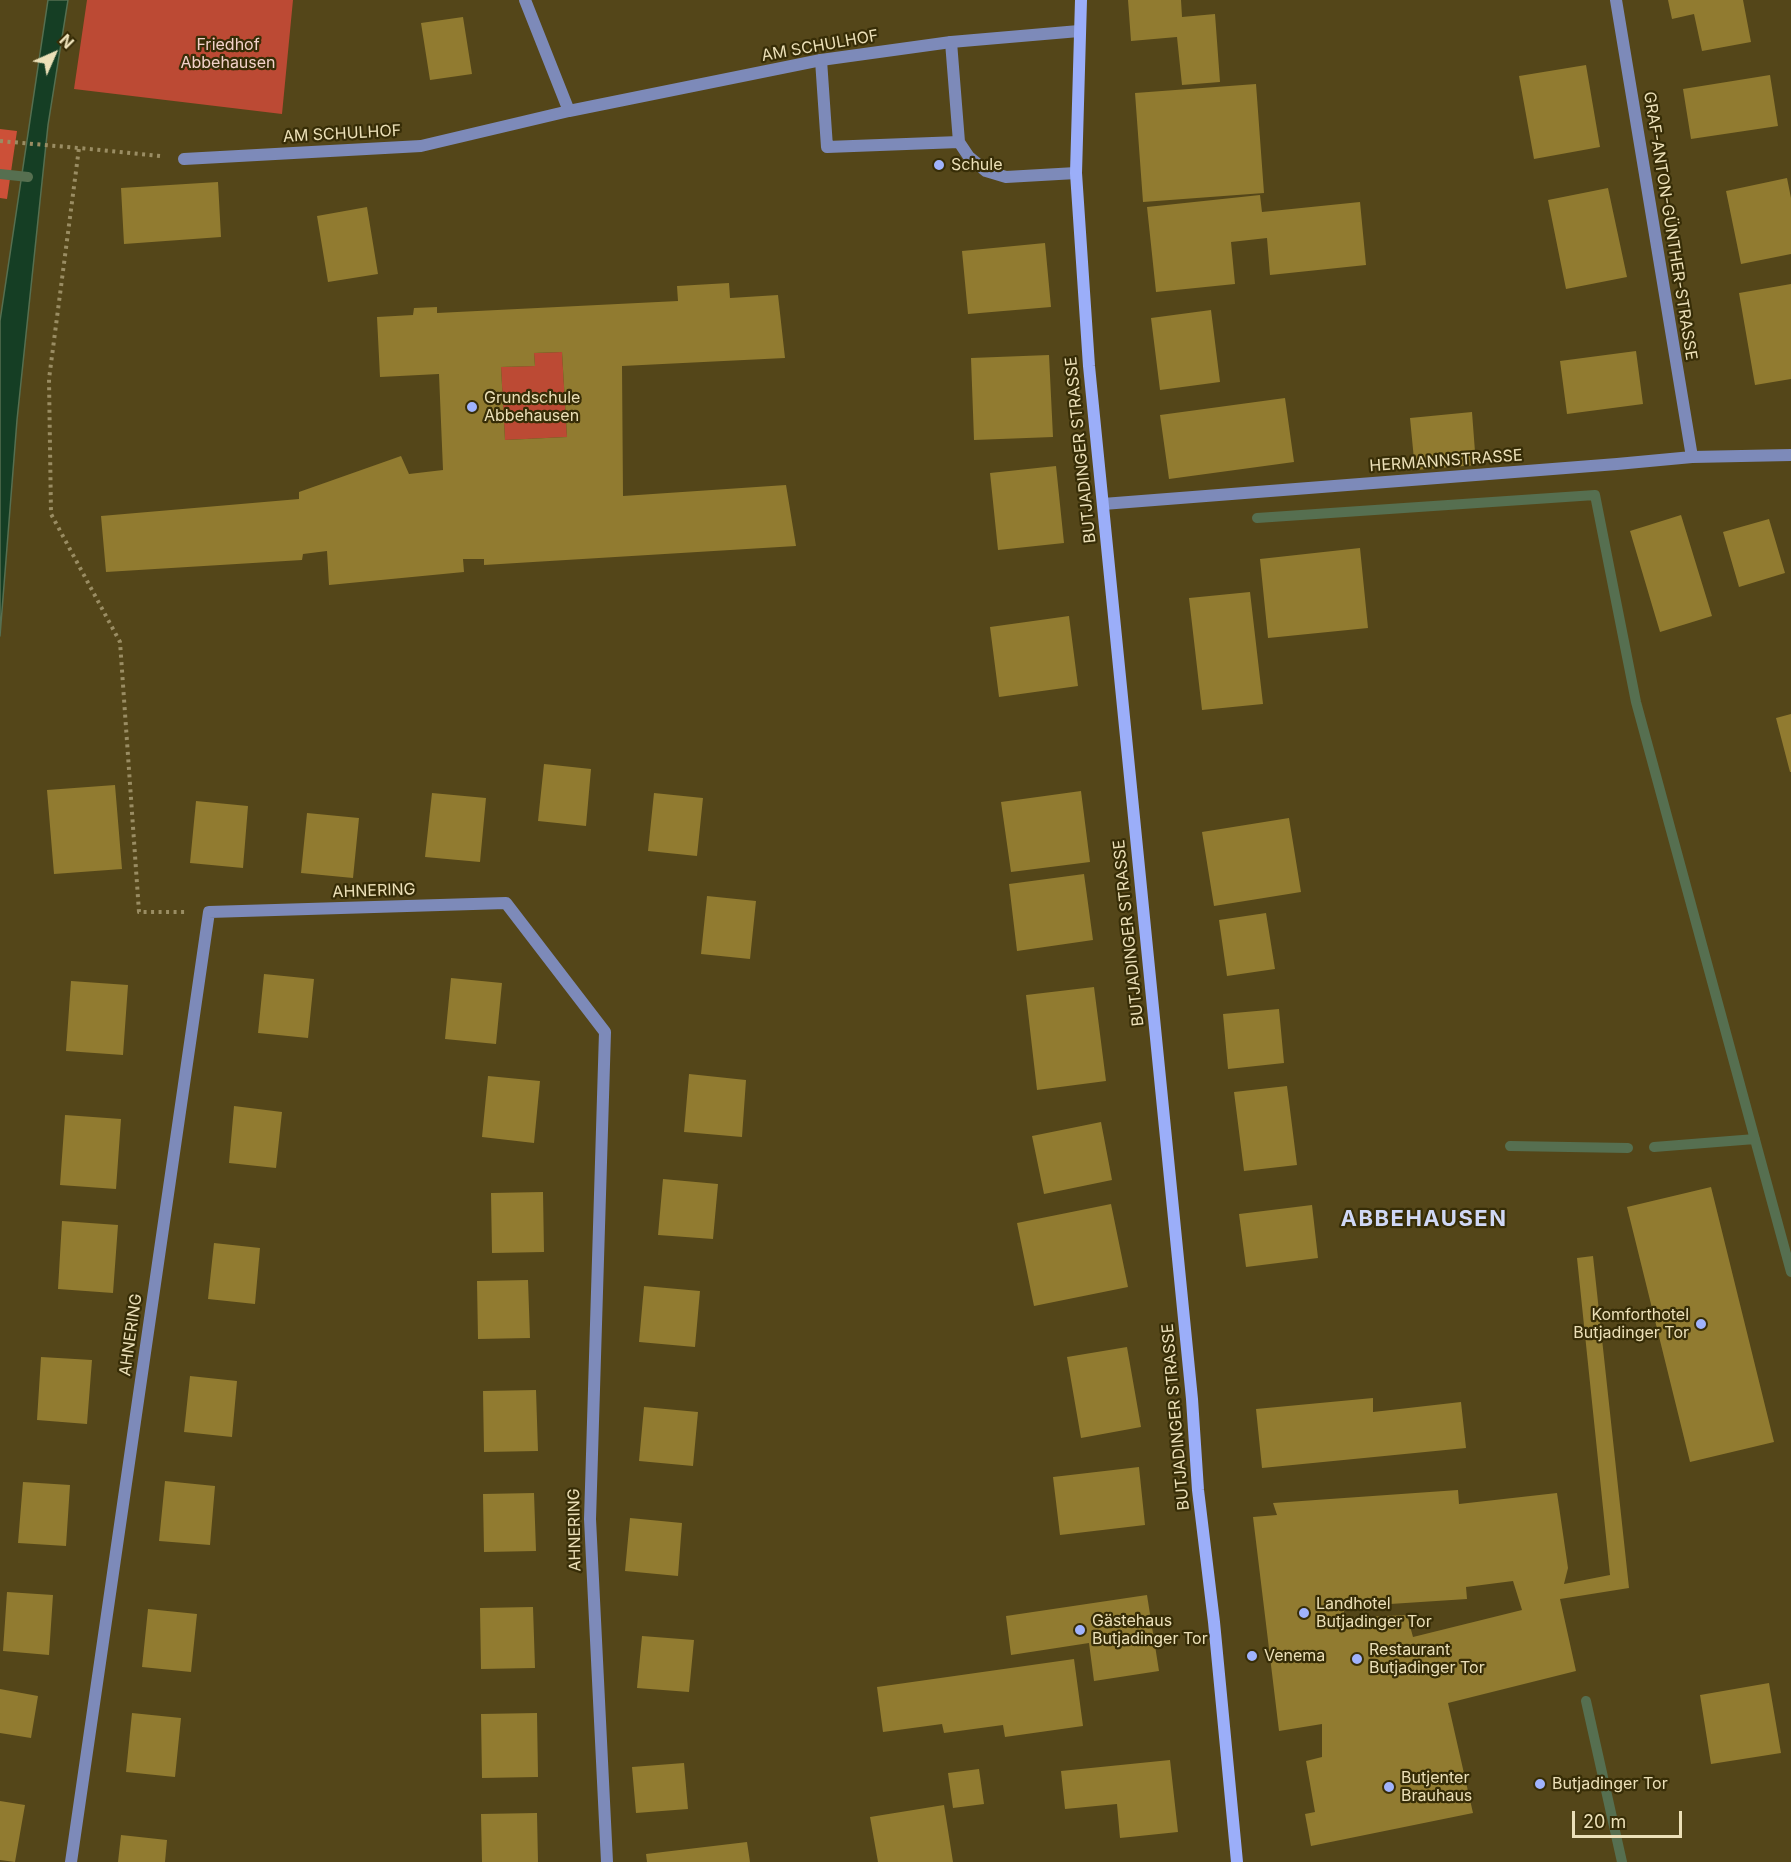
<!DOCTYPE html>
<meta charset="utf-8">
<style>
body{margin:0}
#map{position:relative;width:1791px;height:1862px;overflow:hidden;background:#544619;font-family:Inter,sans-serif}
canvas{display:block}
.north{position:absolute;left:24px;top:24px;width:60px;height:60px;-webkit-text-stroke:4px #372d07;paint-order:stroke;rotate:45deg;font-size:16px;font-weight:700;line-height:24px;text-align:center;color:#ece0b8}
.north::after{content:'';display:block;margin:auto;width:21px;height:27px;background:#ece0b8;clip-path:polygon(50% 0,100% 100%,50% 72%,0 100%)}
.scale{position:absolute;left:1572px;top:1811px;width:110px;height:27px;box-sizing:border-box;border:3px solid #ece0b8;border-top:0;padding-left:8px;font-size:18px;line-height:21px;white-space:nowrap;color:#ece0b8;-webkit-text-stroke:4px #372d07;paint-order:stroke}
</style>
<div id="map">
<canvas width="1791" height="1862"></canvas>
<div class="north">N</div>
<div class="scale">20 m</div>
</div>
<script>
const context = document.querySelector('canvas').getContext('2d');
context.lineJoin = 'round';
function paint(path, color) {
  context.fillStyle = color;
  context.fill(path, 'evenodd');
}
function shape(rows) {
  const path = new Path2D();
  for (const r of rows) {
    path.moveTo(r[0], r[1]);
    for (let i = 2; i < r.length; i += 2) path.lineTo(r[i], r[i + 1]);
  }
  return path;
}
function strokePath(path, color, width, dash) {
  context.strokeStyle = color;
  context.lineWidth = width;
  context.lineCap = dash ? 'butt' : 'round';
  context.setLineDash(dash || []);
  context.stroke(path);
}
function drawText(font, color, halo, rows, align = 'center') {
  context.font = font + ' Inter,sans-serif';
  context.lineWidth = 4.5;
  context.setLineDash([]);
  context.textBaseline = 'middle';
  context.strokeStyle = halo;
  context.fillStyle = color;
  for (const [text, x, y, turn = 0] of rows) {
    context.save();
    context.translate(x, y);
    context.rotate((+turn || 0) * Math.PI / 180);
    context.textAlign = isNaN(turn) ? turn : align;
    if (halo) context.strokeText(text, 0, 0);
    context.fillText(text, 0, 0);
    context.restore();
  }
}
const green = shape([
 [87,0,293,0,282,114,74,89],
 [562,352,567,437,505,440,501,367,535,366,534,353]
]);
const forest = shape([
 [0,129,17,131,7,199,0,198]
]);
const water = shape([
 [48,0,68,0,48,125,17,420,0,636,0,321,48,0]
]);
const stream = shape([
 [0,174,28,177],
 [1257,518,1595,495,1636,702,1791,1272],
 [1510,1146,1628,1148],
 [1654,1147,1755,1139],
 [1586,1701,1622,1862]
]);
const building = shape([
 [1128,0,1181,0,1182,17,1215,14,1220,82,1182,85,1177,37,1131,41],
 [1668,0,1743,0,1751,42,1702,51,1694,14,1672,19],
 [463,17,472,74,430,80,421,23],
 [1586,65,1600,147,1534,159,1519,76],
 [1770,75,1778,126,1691,139,1683,89],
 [1256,84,1264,193,1143,202,1135,93],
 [1787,178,1791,198,1791,254,1741,264,1726,191],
 [218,182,221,237,124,244,121,188],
 [1608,188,1627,277,1566,289,1548,200],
 [1260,195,1262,212,1360,202,1366,265,1270,275,1267,238,1231,242,1235,284,1156,292,1147,207],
 [367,207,378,274,328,282,317,216],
 [1045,243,1051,307,968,314,962,251],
 [729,283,730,298,778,295,785,358,622,366,623,496,786,485,796,546,484,565,484,559,463,559,464,572,329,585,327,551,303,554,302,560,106,572,101,516,299,499,299,492,401,456,409,474,443,470,439,374,380,377,377,317,413,315,414,308,437,307,437,313,678,301,677,286],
 [562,352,567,437,505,440,501,367,535,366,534,353],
 [1791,284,1791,379,1755,385,1739,293],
 [1211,310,1220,382,1160,390,1151,318],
 [1636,351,1643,404,1567,414,1560,361],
 [1049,355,1053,437,974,440,971,358],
 [1285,398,1294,462,1169,479,1160,415],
 [1472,412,1476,465,1415,470,1410,418],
 [1056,466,1064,543,998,550,990,473],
 [1681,515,1712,616,1660,632,1630,531],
 [1769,519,1785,573,1739,587,1723,532],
 [1360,548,1368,628,1268,638,1260,559],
 [1250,592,1263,704,1202,710,1189,598],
 [1069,616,1078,686,999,697,990,627],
 [1791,714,1791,772,1790,772,1776,718],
 [544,764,591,769,586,826,538,821],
 [115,785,122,869,54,874,47,790],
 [1081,791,1090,862,1011,872,1001,802],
 [432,793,486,798,480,862,425,857],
 [654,793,703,798,697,856,648,851],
 [196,801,248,806,243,868,190,863],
 [307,813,359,818,353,878,301,873],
 [1289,818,1301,892,1214,906,1202,832],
 [1084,874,1093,940,1017,951,1009,884],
 [707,896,756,901,750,959,701,954],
 [1266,913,1275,969,1227,976,1219,920],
 [264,974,314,979,308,1038,258,1033],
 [451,978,502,983,496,1044,445,1039],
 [71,981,128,985,123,1055,66,1051],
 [1094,987,1106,1081,1037,1090,1026,995],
 [1279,1009,1284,1063,1228,1069,1223,1014],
 [689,1074,746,1080,742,1137,684,1132],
 [488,1076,540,1081,534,1143,482,1137],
 [1287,1086,1297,1165,1244,1171,1234,1092],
 [234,1106,282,1112,276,1168,229,1163],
 [65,1115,121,1119,116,1189,60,1185],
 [1101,1122,1112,1180,1044,1194,1032,1136],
 [663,1179,718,1184,713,1239,658,1235],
 [1711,1187,1774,1442,1690,1462,1627,1207],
 [543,1192,544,1252,492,1253,491,1193],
 [1111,1204,1128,1287,1034,1306,1017,1223],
 [1312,1205,1318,1258,1246,1267,1239,1214],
 [62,1221,118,1225,113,1293,58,1289],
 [214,1243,260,1248,255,1304,208,1299],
 [1593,1256,1629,1588,1560,1599,1576,1671,1448,1703,1473,1813,1311,1846,1305,1814,1315,1812,1306,1761,1322,1757,1322,1724,1279,1731,1253,1517,1277,1515,1273,1503,1458,1490,1459,1504,1557,1493,1568,1568,1564,1584,1610,1575,1577,1258],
 [1513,1581,1522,1610,1413,1637,1407,1615,1344,1618,1344,1607,1467,1599,1466,1587],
 [528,1280,530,1338,478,1339,477,1281],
 [644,1286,700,1291,695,1347,639,1342],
 [1127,1347,1141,1427,1081,1438,1067,1357],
 [41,1357,92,1360,87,1424,37,1420],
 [190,1376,237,1381,232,1437,184,1432],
 [536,1390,538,1451,484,1452,483,1391],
 [1373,1398,1373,1412,1461,1402,1466,1448,1262,1468,1256,1409],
 [644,1407,698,1412,693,1466,639,1461],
 [1139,1467,1145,1525,1060,1535,1053,1477],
 [165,1481,215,1486,210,1545,159,1541],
 [23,1482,70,1485,66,1546,18,1543],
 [534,1493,536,1551,484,1552,483,1494],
 [630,1518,682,1523,678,1576,625,1571],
 [7,1592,53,1595,49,1655,3,1651],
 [1147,1595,1159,1671,1094,1681,1089,1643,1011,1655,1006,1616],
 [533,1607,535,1668,481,1669,480,1608],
 [148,1609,197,1614,191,1672,142,1667],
 [642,1636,694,1640,689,1692,637,1688],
 [1074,1659,1083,1726,1005,1737,1003,1725,944,1733,942,1724,883,1732,877,1687],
 [1769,1683,1781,1753,1711,1764,1700,1695],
 [0,1689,38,1696,31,1738,0,1733],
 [132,1713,181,1718,175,1777,126,1772],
 [537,1713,538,1777,482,1778,481,1714],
 [1170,1760,1178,1832,1120,1838,1117,1804,1065,1809,1061,1771],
 [684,1763,688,1809,636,1813,632,1767],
 [979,1769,984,1804,953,1808,948,1773],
 [0,1801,25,1805,15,1862,0,1860],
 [944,1805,953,1862,878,1862,870,1817],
 [537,1813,538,1862,482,1862,481,1814],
 [121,1835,167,1840,165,1862,118,1862],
 [747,1842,750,1862,647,1862,646,1854]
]);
const path = shape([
 [0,141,79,148],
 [160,156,79,148,49,379,51,514,120,642,139,912,185,912]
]);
const lane = shape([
 [951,42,959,142,969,157,986,171,1006,177,1076,173],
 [821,60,827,147,959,142]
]);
const street = shape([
 [525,0,569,111],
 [1616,0,1692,457],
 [184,159,421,146,569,111,821,60,951,42,1079,31],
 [1103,504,1617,464,1692,457,1791,455],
 [71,1862,209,912,506,903,605,1032,590,1519,607,1862]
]);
const secondary = shape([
 [1081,0,1076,173,1089,366,1192,1399,1198,1490,1214,1622,1237,1862]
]);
const markers = [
 [939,165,6,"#a0b3fd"],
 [472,407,6,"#a0b3fd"],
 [1701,1324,6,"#a0b3fd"],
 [1304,1613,6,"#a0b3fd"],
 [1080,1630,6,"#a0b3fd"],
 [1252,1656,6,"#a0b3fd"],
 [1357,1659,6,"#a0b3fd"],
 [1540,1784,6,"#a0b3fd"],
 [1389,1787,6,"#a0b3fd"]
];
const parkNames = [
 ["Friedhof",228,45],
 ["Abbehausen",228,63]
];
const streetNames = [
 ["AM SCHULHOF",820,46,-10],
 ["AM SCHULHOF",342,134,-3],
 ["GRAF-ANTON-GÜNTHER-STRASSE",1670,226,81],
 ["BUTJADINGER STRASSE",1081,450,-96],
 ["HERMANNSTRASSE",1446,461,-4],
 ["AHNERING",374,891,-2],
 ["BUTJADINGER STRASSE",1129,933,-96],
 ["AHNERING",131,1335,-82],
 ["BUTJADINGER STRASSE",1176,1417,-95],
 ["AHNERING",575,1530,-91]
];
const poiNames = [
 ["Schule",951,165],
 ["Grundschule",484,398],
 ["Abbehausen",484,416],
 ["Komforthotel",1689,1315,"right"],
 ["Butjadinger Tor",1689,1333,"right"],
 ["Landhotel",1316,1604],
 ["Butjadinger Tor",1316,1622],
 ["Gästehaus",1092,1621],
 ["Butjadinger Tor",1092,1639],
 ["Restaurant",1369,1650],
 ["Butjadinger Tor",1369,1668],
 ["Venema",1264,1656],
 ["Butjenter",1401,1778],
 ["Brauhaus",1401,1796],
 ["Butjadinger Tor",1552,1784]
];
const districtNames = [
 ["ABBEHAUSEN",1424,1219]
];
paint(green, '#bc4a34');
paint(forest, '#cc5038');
paint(water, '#153e24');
strokePath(water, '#566f50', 1.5);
strokePath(stream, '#566f50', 10);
paint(building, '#917b30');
strokePath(path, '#9a8d63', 4, [3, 4.5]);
strokePath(lane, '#7d8ab9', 12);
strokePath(street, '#7d8ab9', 12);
strokePath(secondary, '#9baef9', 12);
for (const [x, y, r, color] of markers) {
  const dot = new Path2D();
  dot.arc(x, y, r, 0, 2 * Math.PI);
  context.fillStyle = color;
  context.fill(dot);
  strokePath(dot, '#372d07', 2);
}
drawText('16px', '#f3d2ca', '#372d07', parkNames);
drawText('16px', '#ece0b8', '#372d07', streetNames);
drawText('16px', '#ece0b8', '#372d07', poiNames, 'left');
context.letterSpacing = '1.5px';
drawText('bold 22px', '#d0d8f5', '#372d07', districtNames);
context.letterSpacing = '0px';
</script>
